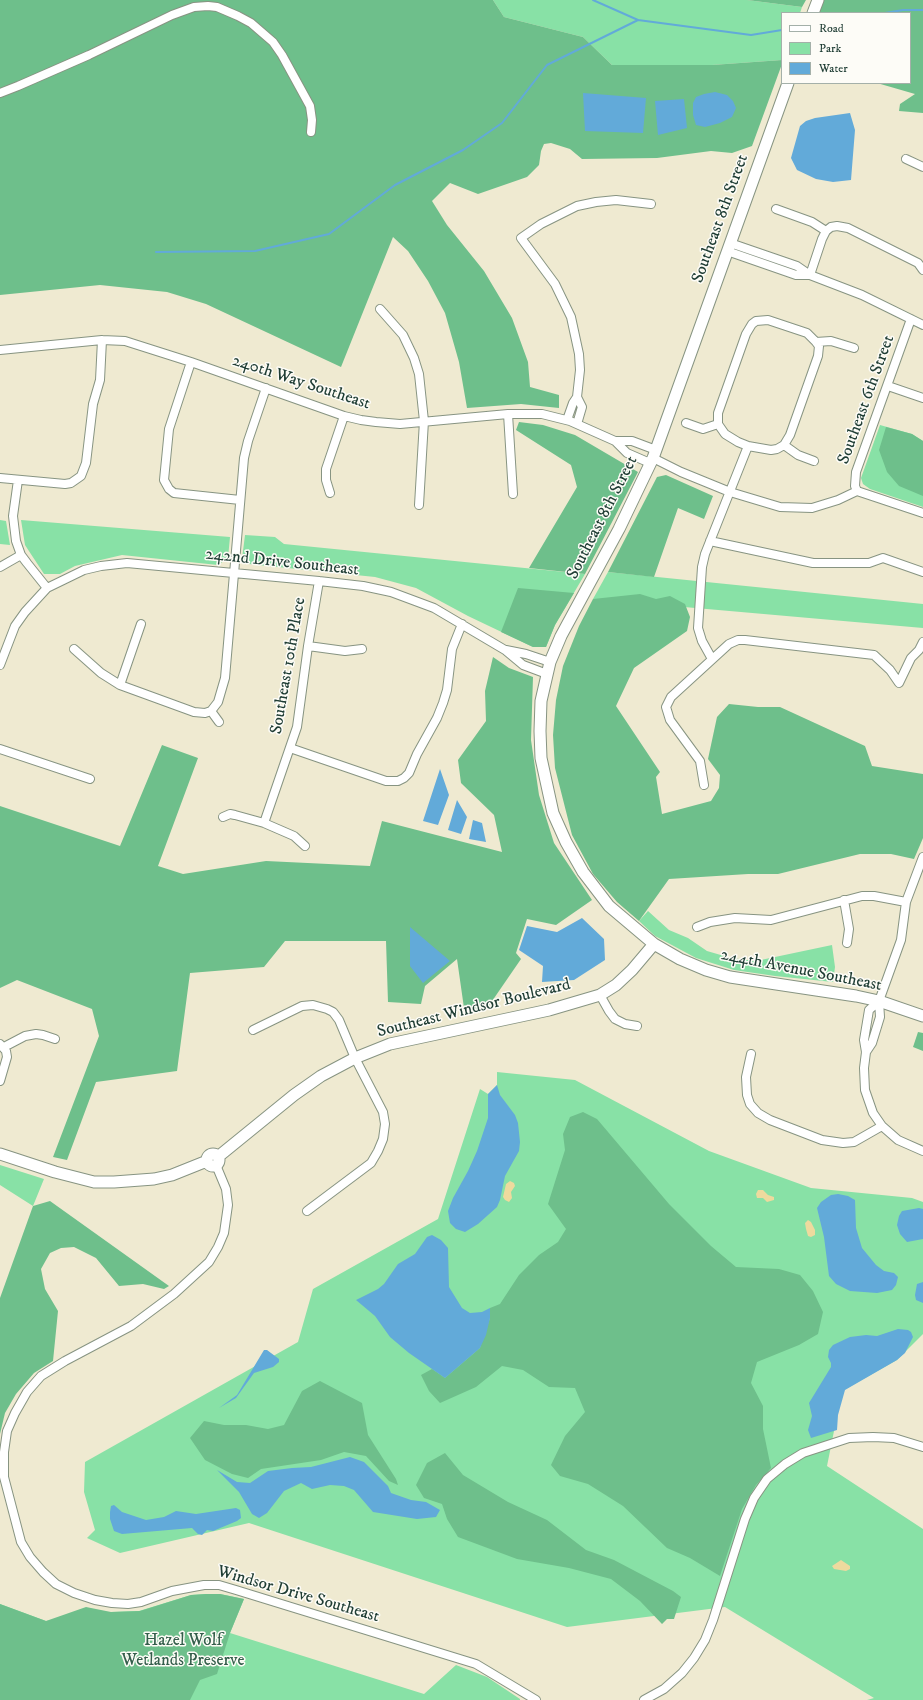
<!DOCTYPE html>
<style>
body{margin:0}
#map{position:relative;width:923px;height:1700px;overflow:hidden;background:#efead1;font-family:"IM FELL DW Pica",serif}
canvas{display:block}
.legend{position:absolute;left:781px;top:12px;width:130px;height:72px;box-sizing:border-box;background:#fdfcf7;border:1px solid #a4b0a9;margin:0;padding:5px 7px;list-style:none;font-size:12px;color:#1f3d34}
.legend li{display:flex;align-items:center;gap:8px;height:20px}
.legend b{width:20px;border:1px solid #a4b0a9}
</style>
<div id="map">
<canvas width="923" height="1700"></canvas>
<ul class="legend">
<li><b style="height:5px;background:#fff"></b>Road</li>
<li><b style="height:11px;background:#88e1a6"></b>Park</li>
<li><b style="height:11px;background:#62aad9"></b>Water</li>
</ul>
</div>
<script>
const context = document.querySelector('canvas').getContext('2d');
context.lineJoin = 'round';
function paint(path, color) {
  context.fillStyle = color;
  context.fill(path, 'evenodd');
}
function shape(rows) {
  const path = new Path2D();
  for (const r of rows) {
    if (r.length === 3) {
      path.moveTo(r[0] + r[2], r[1]);
      path.arc(r[0], r[1], r[2], 0, 2 * Math.PI);
      continue;
    }
    path.moveTo(r[0], r[1]);
    for (let i = 2; i < r.length; i += 2) path.lineTo(r[i], r[i + 1]);
  }
  return path;
}
function strokePath(path, color, width, dash) {
  context.strokeStyle = color;
  context.lineWidth = width;
  context.lineCap = dash ? 'butt' : 'round';
  context.setLineDash(dash || []);
  context.stroke(path);
}
function drawText(font, color, halo, rows, align = 'center') {
  context.font = font + ' "IM FELL DW Pica",serif';
  context.lineWidth = 3;
  context.setLineDash([]);
  context.textBaseline = 'middle';
  context.strokeStyle = halo;
  context.fillStyle = color;
  for (const [text, x, y, turn = 0] of rows) {
    context.save();
    context.translate(x, y);
    context.rotate((+turn || 0) * Math.PI / 180);
    context.textAlign = isNaN(turn) ? turn : align;
    if (halo) context.strokeText(text, 0, 0);
    context.fillText(text, 0, 0);
    context.restore();
  }
}
const green = shape([
 [493,0,747,0,802,7,800,13,782,13,782,60,712,65,612,65,583,37,504,17],
 [880,425,912,434,923,441,923,507,870,489,863,484,861,478],
 [0,520,6,521,10,545,0,544],
 [21,520,230,537,228,558,218,565,122,555,75,566,60,574,44,574,25,545],
 [245,535,275,537,284,544,585,574,555,625,546,647,533,647,468,616,416,588,375,577,249,564,242,559],
 [608,572,923,604,923,628,593,599],
 [648,911,669,930,688,938,707,951,731,958,756,961,832,945,835,967,833,982,775,976,734,970,696,958,655,936,639,921],
 [497,1072,575,1080,709,1151,811,1188,912,1198,923,1202,923,1334,897,1360,842,1391,827,1466,923,1529,923,1700,867,1700,874,1698,725,1607,567,1627,249,1523,120,1553,87,1538,95,1530,84,1492,85,1462,298,1342,313,1289,438,1219,480,1089,488,1094,497,1085],
 [0,1165,44,1179,33,1206,0,1185],
 [206,1594,220,1594,244,1599,230,1633,424,1694,456,1665,487,1677,520,1699,520,1700,0,1700,0,1604,46,1621,111,1612,139,1611,191,1595]
]);
const forest = shape([
 [0,0,493,0,504,17,583,37,612,65,712,65,782,60,782,64,752,146,732,153,711,151,657,158,582,159,570,149,551,143,544,144,541,151,539,165,527,177,478,194,450,183,432,201,447,225,484,271,512,318,528,362,530,387,559,395,559,408,521,404,467,408,459,362,445,313,428,281,408,251,393,237,341,367,206,304,167,292,100,285,0,295],
 [747,0,806,0,802,7],
 [818,0,923,0,923,113,899,111,900,104,915,94,877,83,910,83,910,13,813,13],
 [519,422,543,425,575,435,638,472,585,574,529,568,577,487,571,465,516,430],
 [886,427,912,434,923,441,923,496,899,486,887,472,879,450],
 [666,475,713,496,704,519,678,508,654,577,608,572,657,477],
 [518,588,574,593,555,625,546,647,533,647,501,632],
 [640,594,656,599,670,596,685,604,690,617,687,631,634,668,616,706,660,772,656,777,662,814,711,801,719,788,720,775,708,759,717,717,729,704,758,707,780,707,865,746,872,766,923,774,923,838,914,859,891,854,860,854,778,874,748,874,669,879,639,921,617,902,593,874,572,835,555,768,553,735,556,700,563,666,579,626,593,599],
 [493,657,509,668,533,677,531,740,539,795,554,843,592,900,556,925,527,919,516,953,521,959,488,1007,465,1015,457,959,425,986,421,1004,388,1002,386,941,285,941,264,967,190,973,177,1071,96,1082,67,1160,53,1157,99,1036,92,1009,17,980,0,988,0,806,120,846,162,745,198,758,158,866,183,874,266,861,370,866,382,821,502,852,494,815,461,783,458,760,486,721,485,691],
 [918,1032,923,1033,923,1051,913,1047],
 [583,1112,597,1119,669,1204,711,1246,736,1267,779,1269,800,1275,813,1291,823,1312,818,1334,799,1345,757,1362,751,1383,763,1406,763,1429,771,1468,756,1485,742,1509,720,1576,690,1558,667,1548,623,1506,588,1484,560,1476,551,1465,565,1436,585,1412,575,1388,549,1387,523,1370,502,1366,476,1387,440,1403,429,1391,421,1375,432,1369,445,1378,480,1348,490,1318,490,1308,500,1304,519,1275,539,1255,558,1242,566,1229,548,1204,565,1150,563,1134,570,1117],
 [50,1201,169,1286,164,1289,143,1284,119,1286,96,1258,74,1247,61,1248,50,1253,41,1269,45,1289,58,1311,53,1361,34,1373,16,1394,5,1413,0,1434,0,1298,33,1206],
 [320,1381,362,1403,368,1435,396,1479,398,1485,389,1481,366,1456,344,1452,321,1460,261,1469,248,1478,232,1474,205,1460,190,1438,204,1421,224,1425,246,1425,268,1429,284,1425,302,1391],
 [445,1453,463,1475,508,1502,547,1520,586,1550,614,1560,673,1591,681,1597,674,1619,667,1619,662,1624,640,1601,611,1579,569,1568,517,1559,458,1537,447,1519,442,1504,424,1498,416,1485,427,1463],
 [206,1594,220,1594,244,1599,230,1633,217,1674,200,1680,190,1700,0,1700,0,1604,46,1621,86,1607,111,1612,140,1611,191,1595]
]);
const sand = shape([
 [510,1181,514,1183,515,1186,511,1192,512,1198,509,1202,505,1200,503,1197,506,1184],
 [758,1190,763,1190,768,1195,774,1197,774,1200,767,1202,763,1198,757,1198,756,1194],
 [808,1220,811,1222,815,1230,815,1235,811,1237,808,1236,806,1229,805,1223],
 [841,1560,850,1566,850,1569,846,1571,834,1569,832,1566]
]);
const water = shape([
 [715,92,727,95,733,101,736,108,732,117,720,123,705,127,696,125,693,115,693,103,696,97,704,94],
 [583,93,646,98,643,133,585,131],
 [684,99,687,128,658,135,655,101],
 [850,113,855,130,851,180,833,182,816,179,797,170,791,158,800,126,806,121,815,118],
 [440,769,449,795,438,825,423,821],
 [457,800,467,817,461,834,448,830],
 [473,820,482,823,486,842,469,839],
 [582,918,604,939,605,960,574,980,542,982,543,966,519,950,527,926,557,932],
 [410,927,450,961,423,983,410,966],
 [497,1085,500,1095,515,1115,518,1123,520,1142,519,1151,505,1176,500,1200,497,1207,478,1224,465,1232,456,1229,450,1223,448,1211,453,1198,468,1171,477,1151,488,1118,488,1094],
 [838,1194,848,1196,855,1200,856,1228,862,1248,876,1265,884,1271,894,1273,898,1277,896,1285,892,1290,877,1293,850,1291,836,1284,829,1276,824,1237,817,1208,821,1202,831,1195],
 [919,1208,923,1209,923,1239,907,1242,900,1234,897,1225,899,1216,902,1211],
 [432,1235,441,1240,448,1248,449,1287,462,1308,470,1313,482,1312,490,1308,490,1318,486,1335,480,1348,445,1378,409,1353,390,1337,375,1316,356,1300,378,1289,384,1284,398,1264,415,1254,427,1237],
 [923,1282,923,1303,916,1300,915,1295,917,1284],
 [898,1329,908,1330,911,1332,913,1337,905,1353,897,1360,845,1390,838,1415,837,1430,811,1438,808,1430,812,1416,809,1403,831,1367,831,1363,828,1357,829,1350,833,1345,850,1337,866,1335,877,1336],
 [264,1350,267,1350,279,1359,279,1362,273,1367,254,1373,236,1398,219,1408,237,1395],
 [350,1457,364,1462,388,1486,391,1493,411,1500,426,1502,440,1510,436,1517,417,1519,373,1512,354,1490,344,1486,330,1485,312,1489,301,1483,284,1491,267,1513,259,1518,252,1514,239,1492,217,1470,237,1482,250,1483,268,1471,292,1468,311,1467],
 [114,1505,122,1512,146,1520,164,1517,176,1511,196,1514,236,1508,240,1510,241,1518,237,1521,213,1531,207,1530,202,1535,198,1534,192,1528,122,1534,114,1531,110,1519,110,1512,111,1506]
]);
const stream = shape([
 [593,0,638,20],
 [885,13,903,10,923,10],
 [156,252,255,251,329,234,395,185,463,150,502,123,547,65,638,20,751,35,782,30]
]);
const street = shape([
 [0,93,18,86,89,55,172,15,194,7,208,6,217,7,238,16,251,23,273,42,282,55,310,106,312,120,311,132],
 [906,159,923,167],
 [776,209,812,222,826,231],
 [727,251,796,275,810,275,797,266,730,243],
 [923,270,918,263,848,228,837,226,831,227,826,231,822,239,810,275,862,295,923,325],
 [380,309,403,335,414,358,419,374,424,421,419,505],
 [0,350,102,340,125,341,191,362,344,416,361,420,376,422,400,424,508,414,542,414,570,421,615,441],
 [191,362,169,429,164,480,169,489,174,493,240,500],
 [888,386,923,398],
 [577,397,580,370,579,354,571,317,555,284,521,238,541,224,577,206,596,202,616,200,651,204],
 [508,414,513,494],
 [567,420,573,403,577,397,582,407,577,424],
 [686,423,703,429,718,424,725,434,738,442,748,446,771,450,777,449,784,445,798,455,814,461],
 [718,424,718,413,746,334,752,324,756,321,768,320,807,333,816,342,831,341,854,348],
 [784,445,790,435,818,356,819,346,816,342],
 [653,458,681,472,730,492,780,507,812,508,838,500,857,491],
 [650,463,627,453,615,441,632,441,656,450],
 [0,478,65,484,71,483,81,476,86,463,93,404,100,380,102,340],
 [18,480,13,516,16,541,21,555,27,563,47,588],
 [857,491,855,486,856,472,911,319],
 [857,491,923,513],
 [330,493,326,480,326,469,344,416],
 [710,541,813,563,869,563,883,558,923,572],
 [0,567,21,555],
 [308,646,345,651,362,649],
 [74,649,101,673,120,685,194,712,205,713,211,711,219,722],
 [506,650,526,654,550,662],
 [712,659,702,641,698,628,702,567,705,554,748,446],
 [0,665,15,626,25,612,47,588,84,570,101,566,127,563,319,581,363,586,391,592,434,608,505,650,523,665,547,674],
 [120,685,141,624],
 [211,711,218,702,225,678,244,458,248,441,266,388],
 [290,748,386,781,398,781,404,778,409,773,417,754,437,718,443,703,447,690,452,649,462,624],
 [0,749,90,779],
 [704,785,700,761,670,720,666,707,671,697,729,644,738,640,745,640,874,655,890,670,899,683,911,658,919,650,923,642],
 [223,817,230,814,235,815,264,823,294,836,305,846],
 [264,823,297,727,308,646,319,581],
 [844,900,849,929,847,943],
 [697,927,710,922,735,918,771,920,862,896,874,896,906,902],
 [600,995,609,1011,615,1019,625,1024,637,1026],
 [879,1001,869,1010,864,1040,866,1052,864,1068,865,1090,873,1113,882,1126,898,1140,923,1151],
 [253,1030,302,1006,313,1005,327,1009,333,1012,339,1020,355,1058,383,1112,385,1124,383,1139,378,1151,371,1163,307,1211],
 [4,1047,25,1036,36,1034,43,1035,55,1039],
 [866,1052,872,1043,880,1017,879,1001,901,940,906,902,923,857],
 [751,1054,746,1077,747,1095,750,1104,758,1113,770,1120,822,1140,843,1143,854,1142,882,1126],
 [0,1081,7,1057,6,1051,0,1044],
 [216,1165,226,1189,228,1205,224,1233,218,1247,209,1262,174,1294,131,1326,65,1361,41,1376,27,1392,15,1413,7,1431,4,1452,4,1477,21,1542,30,1557,43,1572,56,1584,74,1593,95,1600,112,1603,128,1604,141,1602,172,1591,204,1585,219,1585,236,1590,476,1664,536,1700],
 [644,1700,664,1689,682,1673,694,1658,705,1640,713,1620,745,1519,754,1498,767,1479,785,1464,803,1453,849,1438,873,1437,894,1438,923,1447]
]);
const secondary = shape([
 [813,13,818,0],
 [788,83,653,458,619,529,561,636,550,662,541,701,540,731,541,758,553,813,566,842,583,872,609,906,654,944,680,959,706,970,730,977,856,996,879,1001,923,1016],
 [213,1160,6],
 [0,1154,55,1172,94,1182,114,1182,154,1179,172,1175,207,1161],
 [219,1156,294,1095,321,1076,355,1058,390,1044,549,1010,600,995,616,985,632,970,654,944]
]);
const streetNames = [
 ["Southeast 8th Street",721,219,-70],
 ["240th Way Southeast",301,383,18],
 ["Southeast 6th Street",867,400,-70],
 ["Southeast 8th Street",603,518,-63],
 ["242nd Drive Southeast",282,563,6],
 ["Southeast 10th Place",289,666,-80],
 ["244th Avenue Southeast",801,971,11],
 ["Southeast Windsor Boulevard",474,1009,-14],
 ["Windsor Drive Southeast",298,1595,16]
];
const parkNames = [
 ["Hazel Wolf",183,1641],
 ["Wetlands Preserve",183,1661]
];
paint(green, '#88e1a6');
paint(forest, '#6ebf8b');
paint(sand, '#eeda9e');
paint(water, '#62aad9');
strokePath(stream, '#62aad9', 2);
strokePath(street, '#879482', 10);
strokePath(secondary, '#879482', 13);
strokePath(street, '#fff', 8);
strokePath(secondary, '#fff', 11);
drawText('17px', '#1f3d34', '#fdfcf7', streetNames);
drawText('17px', '#345e4b', '#fdfcf7', parkNames);
</script>
